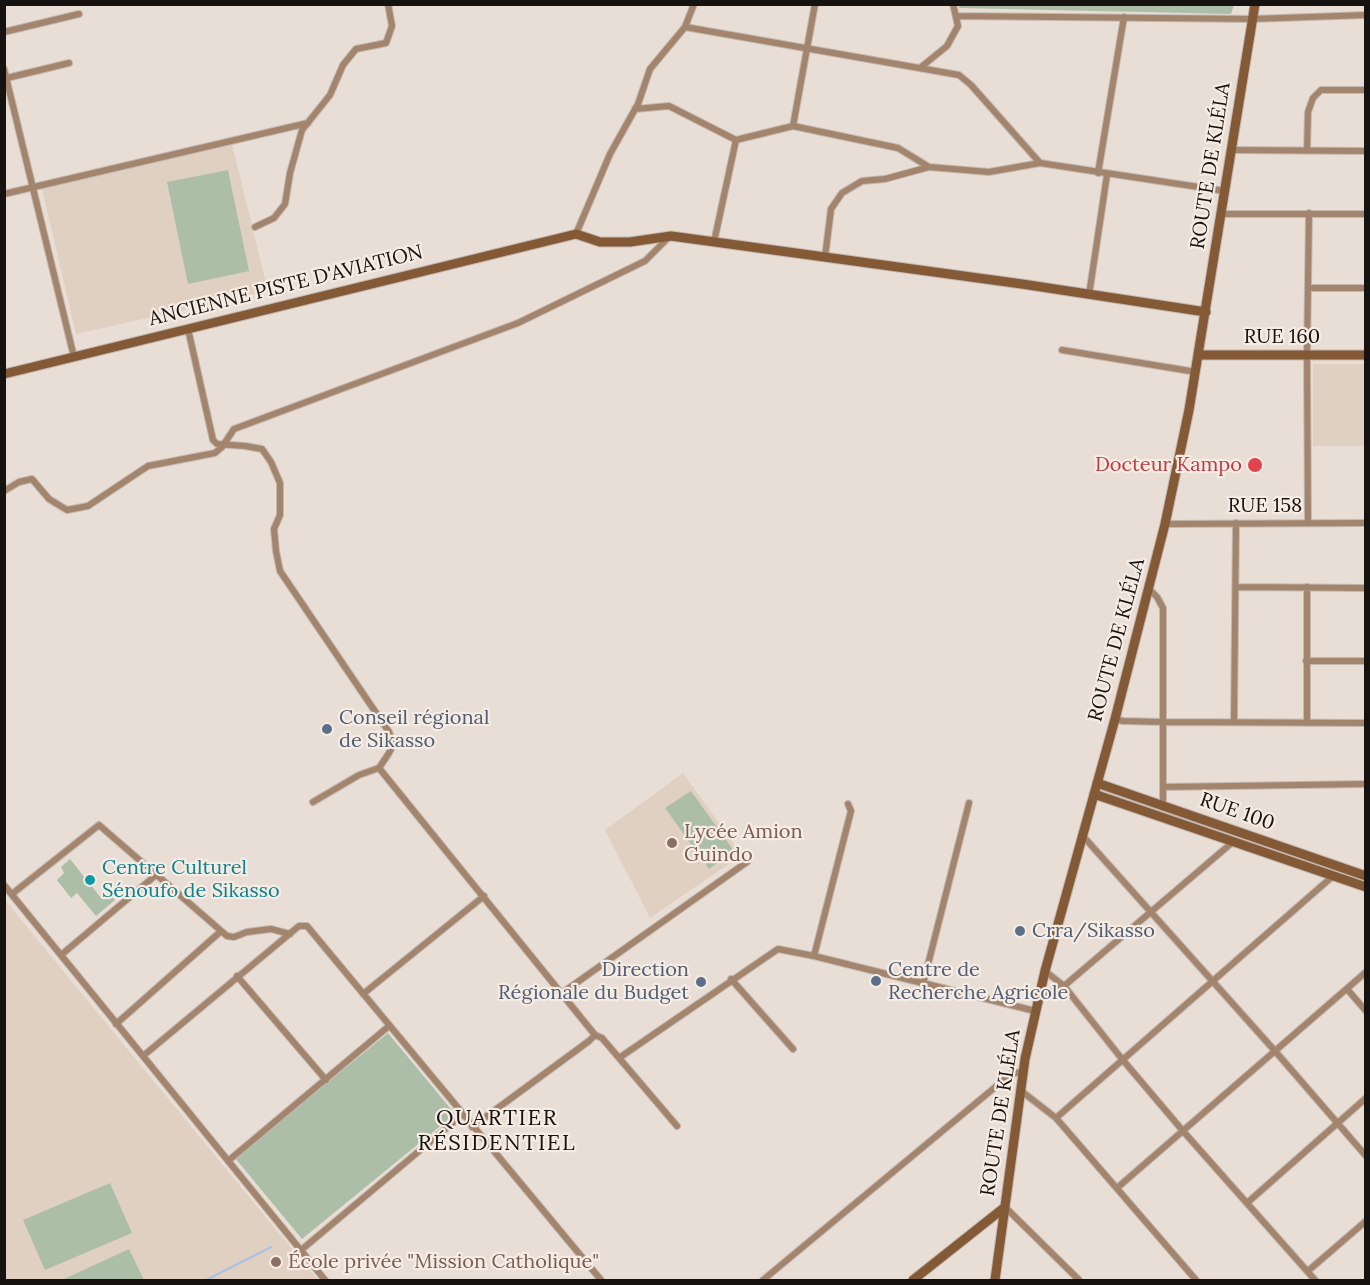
<!DOCTYPE html>
<meta charset="utf-8">
<style>
body{margin:0}
#map{position:relative;width:1370px;height:1285px;overflow:hidden;background:#e9ded6;font-family:Lora,serif}
canvas{display:block}
.frame{position:absolute;inset:0;border:6px solid #15120f;pointer-events:none}
</style>
<div id="map">
<canvas width="1370" height="1285"></canvas>
<div class="frame"></div>
</div>
<script>
const context = document.querySelector('canvas').getContext('2d');
context.lineJoin = 'round';
function paint(path, color) {
  context.fillStyle = color;
  context.fill(path, 'evenodd');
}
function shape(rows) {
  const path = new Path2D();
  for (const r of rows) {
    path.moveTo(r[0], r[1]);
    for (let i = 2; i < r.length; i += 2) path.lineTo(r[i], r[i + 1]);
  }
  return path;
}
function strokePath(path, color, width, dash) {
  context.strokeStyle = color;
  context.lineWidth = width;
  context.lineCap = dash ? 'butt' : 'round';
  context.setLineDash(dash || []);
  context.stroke(path);
}
function drawText(font, color, halo, rows, align = 'center') {
  context.font = font + ' Lora,serif';
  context.lineWidth = 4.5;
  context.setLineDash([]);
  context.textBaseline = 'middle';
  context.strokeStyle = halo;
  context.fillStyle = color;
  for (const [text, x, y, turn = 0] of rows) {
    context.save();
    context.translate(x, y);
    context.rotate((+turn || 0) * Math.PI / 180);
    context.textAlign = isNaN(turn) ? turn : align;
    if (halo) context.strokeText(text, 0, 0);
    context.fillText(text, 0, 0);
    context.restore();
  }
}
const built = shape([
 [232,144,268,291,76,334,42,189],
 [1313,364,1365,364,1365,446,1313,446],
 [683,773,742,855,650,918,605,830],
 [4,899,287,1243,318,1280,5,1280]
]);
const green = shape([
 [959,5,959,4,1234,5,1231,14,959,8],
 [228,170,249,271,188,284,167,182],
 [691,791,734,851,709,869,665,808],
 [70,859,101,898,111,891,114,895,112,897,115,900,96,916,77,893,71,898,57,880,64,873,61,867],
 [388,1033,455,1114,302,1239,235,1158],
 [110,1183,132,1233,45,1270,23,1220],
 [129,1249,144,1280,62,1280]
]);
const stream = shape([
 [206,1280,271,1247]
]);
const street = shape([
 [956,16,1252,19,1366,15],
 [685,27,959,75,971,85,1040,163],
 [4,32,79,14],
 [920,68,947,46,958,26,953,4],
 [4,69,74,357],
 [7,78,69,63],
 [635,109,669,106,736,140,793,126,898,148,929,167],
 [793,126,815,4],
 [1231,150,1366,151],
 [1307,151,1308,112,1313,98,1321,90,1366,90],
 [1098,173,1124,17],
 [4,194,308,123],
 [1222,214,1366,214],
 [255,227,274,218,285,204,290,173,302,130,330,95,343,65,356,49,386,43,392,26,388,4],
 [576,234,610,154,638,104,650,69,685,27,694,4],
 [714,242,736,140],
 [825,257,831,209,842,193,862,181,885,179,929,167,989,172,1040,163,1225,191],
 [1308,288,1366,288],
 [1089,295,1107,175],
 [188,329,213,440,217,444,245,446,262,449,271,462,280,483,280,515,274,529,276,551,280,571,389,732,392,740,392,747,389,753,379,768,359,775,313,802],
 [1062,350,1196,372],
 [4,491,19,482,32,479,49,499,67,510,88,506,148,466,215,453,222,447,234,429,518,323,645,261,670,236],
 [1308,522,1307,355,1309,213],
 [1165,524,1366,523],
 [1236,587,1366,588],
 [1148,588,1157,597,1163,608,1163,806],
 [1306,661,1366,661],
 [1115,719,1123,721,1162,722,1366,723],
 [1234,722,1236,523],
 [1307,723,1307,587],
 [379,768,595,1035,602,1038,677,1126],
 [1163,787,1366,784],
 [1082,835,1275,1051,1366,1156],
 [4,885,325,1280],
 [12,894,99,825,227,936,234,937,247,932,271,929,290,934],
 [61,955,156,875],
 [814,956,851,811,848,804],
 [1045,971,1064,986,1122,1059,1183,1131,1315,1280],
 [237,976,326,1080],
 [731,979,793,1049],
 [923,984,969,803],
 [1347,989,1366,1011],
 [562,993,747,862],
 [363,994,484,896],
 [1039,997,1064,986,1234,841],
 [116,1024,220,932],
 [143,1056,299,926,307,926,601,1280],
 [619,1058,778,949,814,956,1035,1011],
 [1020,1090,1056,1118,1196,1280],
 [1056,1118,1333,876],
 [472,1127,589,1041,595,1035],
 [228,1161,389,1026],
 [1117,1188,1366,972],
 [1247,1203,1366,1098],
 [1005,1207,1079,1280],
 [300,1251,462,1115],
 [1308,1271,1366,1221],
 [763,1280,1011,1074,1022,1072]
]);
const secondary = shape([
 [1199,355,1366,355],
 [4,374,576,234,600,242,630,242,671,236,1022,284,1206,312],
 [1097,783,1366,876],
 [1094,794,1366,887],
 [913,1280,1005,1207],
 [995,1280,1025,1059,1045,971,1115,719,1165,524,1189,410,1255,4]
]);
const markers = [
 [1255,465,8,"#e0444e"],
 [327,729,6,"#5c6f8a"],
 [672,843,6,"#8d6e63"],
 [90,880,6,"#0f9aa8"],
 [1020,931,6,"#5c6f8a"],
 [876,981,6,"#5c6f8a"],
 [701,982,6,"#5c6f8a"],
 [276,1262,6,"#8d6e63"]
];
const streetNames = [
 ["ROUTE DE KLÉLA",1211,166,-81],
 ["ANCIENNE PISTE D'AVIATION",286,286,-14],
 ["RUE 160",1282,337],
 ["RUE 158",1265,506],
 ["ROUTE DE KLÉLA",1117,640,-75],
 ["RUE 100",1237,812,19],
 ["ROUTE DE KLÉLA",1001,1113,-81]
];
const healthNames = [
 ["Docteur Kampo",1242,465]
];
const serviceNames = [
 ["Conseil régional",339,718],
 ["de Sikasso",339,741],
 ["Crra/Sikasso",1032,931],
 ["Direction",689,970,"right"],
 ["Régionale du Budget",689,993,"right"],
 ["Centre de",888,970],
 ["Recherche Agricole",888,993]
];
const educationNames = [
 ["Lycée Amion",684,832],
 ["Guindo",684,855],
 ["École privée \"Mission Catholique\"",288,1262]
];
const cultureNames = [
 ["Centre Culturel",102,868],
 ["Sénoufo de Sikasso",102,891]
];
const quarterNames = [
 ["QUARTIER",497,1119],
 ["RÉSIDENTIEL",497,1144]
];
paint(built, '#e0d0c2');
paint(green, '#acbea8');
strokePath(stream, '#aac1e1', 2);
strokePath(street, '#c3b9b2', 8);
strokePath(secondary, '#c3b9b2', 11);
strokePath(street, '#a3856e', 6);
strokePath(secondary, '#845936', 9);
for (const [x, y, r, color] of markers) {
  const dot = new Path2D();
  dot.arc(x, y, r, 0, 2 * Math.PI);
  context.fillStyle = color;
  context.fill(dot);
  strokePath(dot, '#f6ece3', 2);
}
drawText('20px', '#15120f', '#f6ece3', streetNames);
drawText('20px', '#be3a42', '#f6ece3', healthNames, 'right');
drawText('20px', '#4e5e75', '#f6ece3', serviceNames, 'left');
drawText('20px', '#785e54', '#f6ece3', educationNames, 'left');
drawText('20px', '#0d838f', '#f6ece3', cultureNames, 'left');
context.letterSpacing = '1.5px';
drawText('22px', '#15120f', '#f6ece3', quarterNames);
context.letterSpacing = '0px';
</script>
